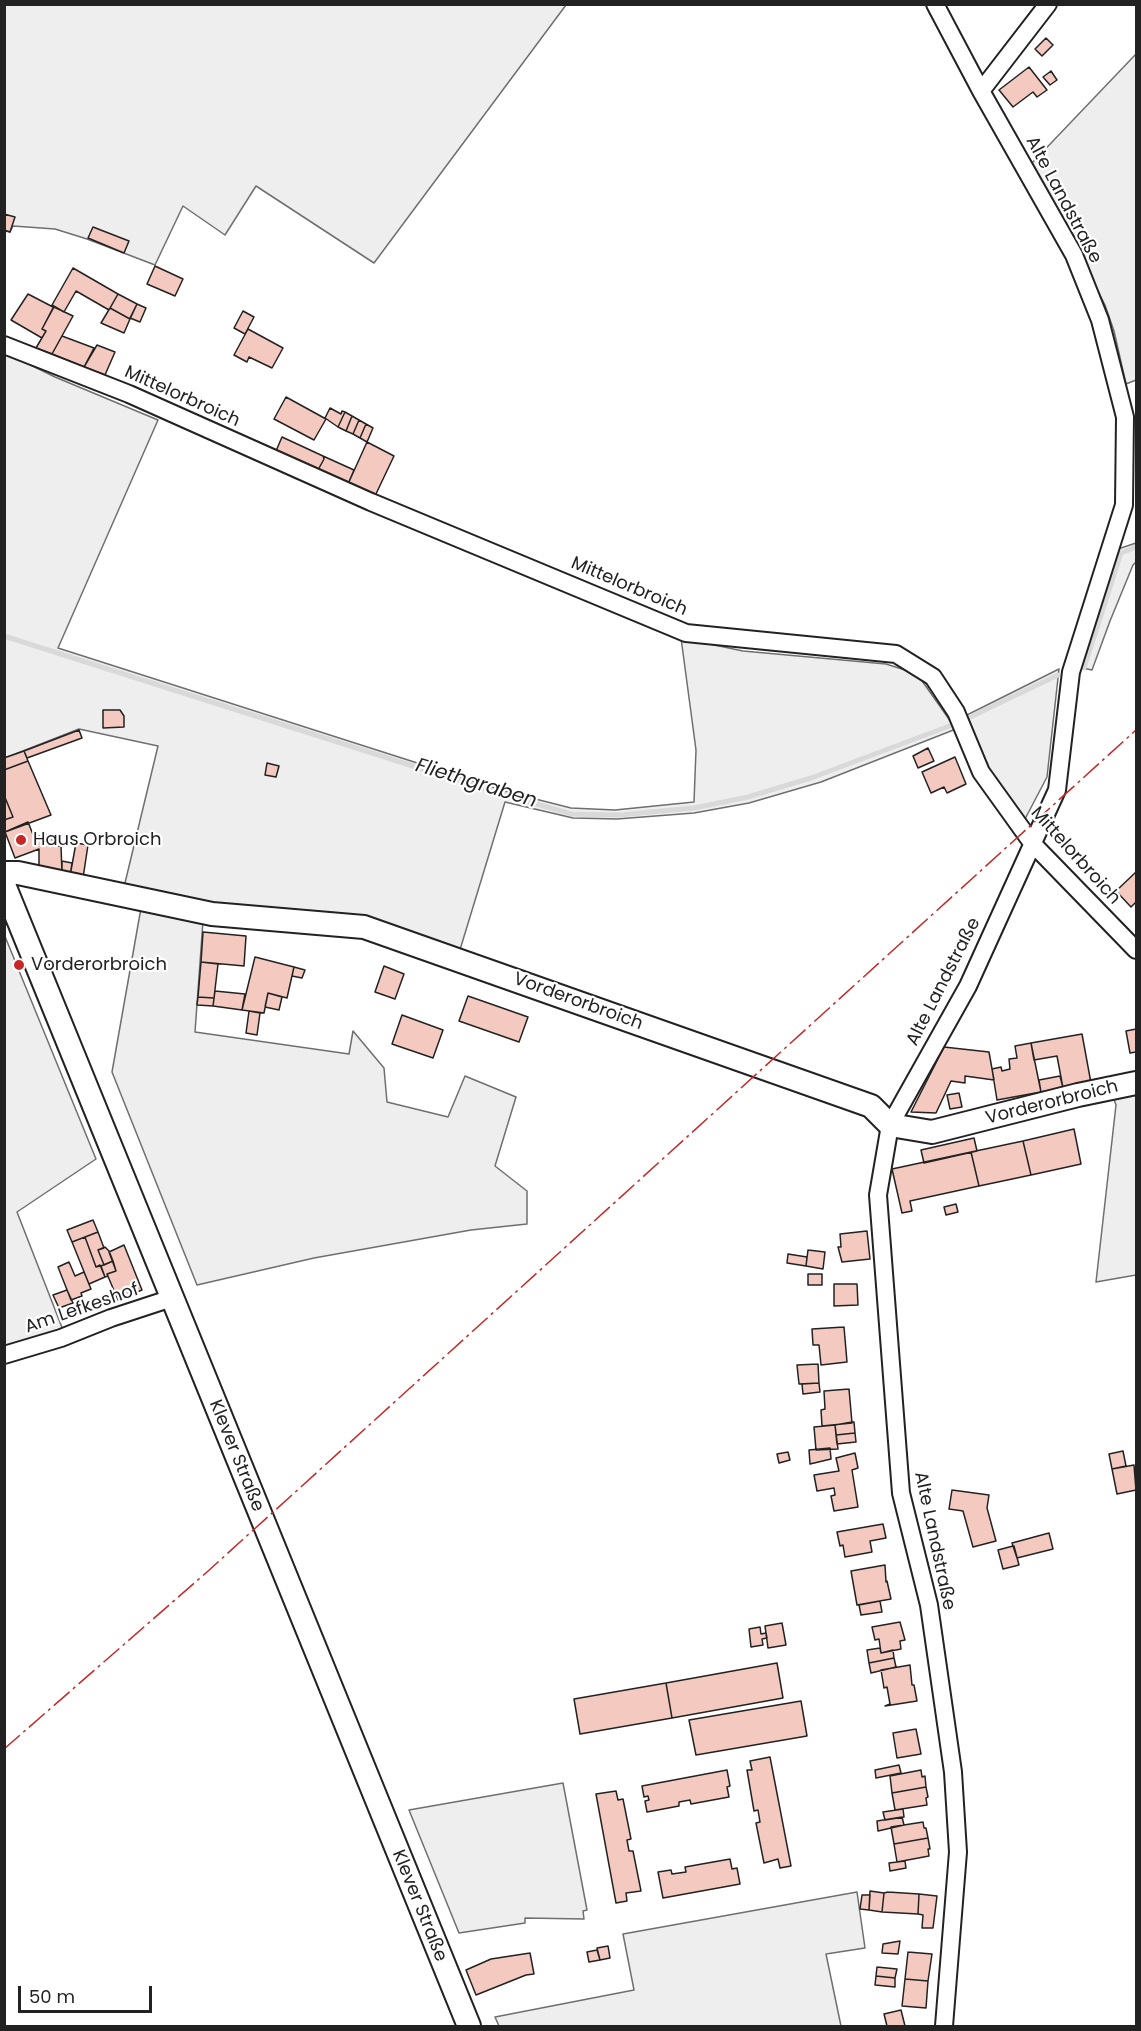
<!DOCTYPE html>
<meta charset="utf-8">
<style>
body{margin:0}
#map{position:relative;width:1141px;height:2031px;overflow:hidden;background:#fff;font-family:Poppins,sans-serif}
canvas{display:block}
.frame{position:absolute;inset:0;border:6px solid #222;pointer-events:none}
.scale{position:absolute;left:18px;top:1986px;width:134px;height:27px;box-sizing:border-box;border:3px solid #222;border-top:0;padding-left:8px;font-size:18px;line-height:21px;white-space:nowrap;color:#222;-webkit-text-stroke:4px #fff;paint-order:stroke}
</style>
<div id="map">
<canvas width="1141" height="2031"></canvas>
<div class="frame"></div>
<div class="scale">50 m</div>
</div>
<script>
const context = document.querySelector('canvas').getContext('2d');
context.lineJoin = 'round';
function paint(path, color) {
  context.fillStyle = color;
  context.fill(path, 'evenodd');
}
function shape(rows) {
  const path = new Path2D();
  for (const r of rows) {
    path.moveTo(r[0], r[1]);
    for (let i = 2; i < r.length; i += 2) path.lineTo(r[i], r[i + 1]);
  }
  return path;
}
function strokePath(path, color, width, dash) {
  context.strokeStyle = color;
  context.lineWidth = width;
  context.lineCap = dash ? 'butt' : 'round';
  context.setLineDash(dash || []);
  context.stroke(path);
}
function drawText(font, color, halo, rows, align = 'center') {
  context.font = font + ' Poppins,sans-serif';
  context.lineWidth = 4.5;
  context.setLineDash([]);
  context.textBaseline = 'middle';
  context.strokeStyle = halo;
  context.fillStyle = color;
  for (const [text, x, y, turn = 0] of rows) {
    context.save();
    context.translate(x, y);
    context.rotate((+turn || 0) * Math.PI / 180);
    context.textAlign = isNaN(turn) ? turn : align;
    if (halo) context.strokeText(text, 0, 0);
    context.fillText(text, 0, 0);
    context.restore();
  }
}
const green = shape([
 [4,5,566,5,374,263,256,186,225,235,183,206,155,265,87,239,55,229,13,226,10,232,5,231,4,5],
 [1136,54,1136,380,1126,384,1114,331,1105,305,1032,163,1136,54],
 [4,352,55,377,158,420,58,648,508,792,571,808,615,810,694,802,696,750,681,638,743,651,886,664,905,670,920,678,956,729,821,782,749,803,694,813,617,819,573,818,505,802,459,953,205,906,124,887,158,746,79,729,5,758,4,352],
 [1136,543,1136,562,1133,565,1110,621,1092,670,1078,667,1118,549,1136,543],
 [1059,669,1047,777,1024,821,989,772,965,716,1059,669],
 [141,908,203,921,195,1032,349,1054,353,1031,384,1068,387,1102,448,1117,465,1076,516,1097,495,1166,527,1191,527,1224,471,1230,314,1258,197,1285,112,1072,141,908],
 [4,934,96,1159,17,1212,63,1330,4,1349,4,934],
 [1136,1088,1136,1275,1096,1282,1116,1105,1112,1094,1136,1088],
 [563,1783,587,1910,583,1911,584,1919,525,1918,525,1923,459,1933,409,1810,563,1783],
 [857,1892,865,1948,826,1954,841,2026,499,2026,495,2017,634,1990,623,1934,857,1892]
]);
const stream = shape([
 [4,636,501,794,572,814,619,815,694,808,748,797,811,778,952,725],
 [1084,668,1121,553,1136,547],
 [968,718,1058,675]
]);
const building = shape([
 [1046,38,1053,45,1042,56,1035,49,1046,38],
 [1029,67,1047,90,1037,97,1033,92,1013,107,999,90,1029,67],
 [1051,71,1057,80,1050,85,1043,77,1051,71],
 [4,214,15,217,10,232,4,230,4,214],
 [93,227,129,241,124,253,88,238,93,227],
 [155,266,183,279,175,296,147,284,155,266],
 [73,268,118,294,109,310,76,291,64,312,52,305,73,268],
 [28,294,53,307,54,306,42,329,46,331,42,338,11,320,28,294],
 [118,294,137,304,130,319,110,308,118,294],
 [137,304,146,308,140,322,130,318,137,304],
 [54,307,73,316,52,354,36,348,46,331,42,329,54,307],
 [110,308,130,319,124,333,101,323,110,308],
 [243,311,254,317,245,334,234,328,243,311],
 [248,329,283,348,272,368,249,357,247,362,234,355,248,329],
 [62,336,94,348,84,367,52,354,62,336],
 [97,345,115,352,105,375,84,367,97,345],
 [286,397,326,419,314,440,274,419,286,397],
 [330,408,341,414,342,411,345,412,338,427,325,418,330,408],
 [345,412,352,416,346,431,338,427,345,412],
 [352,416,359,420,353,434,346,431,352,416],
 [359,420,366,424,360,438,353,434,359,420],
 [366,424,373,428,367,442,360,438,366,424],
 [282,437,323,456,324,459,318,470,276,451,282,437],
 [367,442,394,456,375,496,348,484,367,442],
 [323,456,354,470,348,484,318,470,324,459,323,456],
 [103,710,120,710,124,716,124,727,103,728,103,710],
 [79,730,82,738,27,758,24,751,79,730],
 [928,748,934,761,918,768,913,756,928,748],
 [24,751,28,761,4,770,4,758,24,751],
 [955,757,966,784,947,793,944,787,931,793,922,772,955,757],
 [28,761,51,815,5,832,4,820,13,817,4,795,4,770,28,761],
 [267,763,279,766,276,777,265,775,267,763],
 [4,795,13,817,4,820,4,795],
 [28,822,34,837,52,834,53,846,61,846,62,873,39,869,39,849,15,858,5,832,28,822],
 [76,843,88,845,83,878,70,876,76,843],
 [62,861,72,863,70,876,62,873,62,861],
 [1136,872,1136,902,1131,907,1116,891,1136,872],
 [203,932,246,936,244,966,201,962,203,932],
 [255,957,294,967,287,998,268,993,264,1013,242,1010,255,957],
 [201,962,218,964,214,998,198,997,201,962],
 [384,966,404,974,395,999,375,992,384,966],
 [294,967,305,970,302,978,292,976,294,967],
 [215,991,245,994,242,1010,213,1006,215,991],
 [268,993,282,997,279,1010,265,1007,268,993],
 [468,996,528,1017,519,1042,459,1021,468,996],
 [198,997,214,998,213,1006,197,1005,198,997],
 [249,1011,260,1013,257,1035,246,1033,249,1011],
 [402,1015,443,1030,433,1058,392,1044,402,1015],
 [1136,1029,1136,1052,1130,1053,1126,1031,1136,1029],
 [1082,1034,1091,1083,1063,1088,1057,1056,1034,1060,1031,1043,1082,1034],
 [1031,1043,1041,1092,997,1100,992,1069,1001,1067,1002,1071,1010,1069,1009,1059,1017,1058,1015,1046,1031,1043],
 [944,1047,989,1052,994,1080,965,1076,965,1083,951,1081,936,1113,911,1112,944,1047],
 [1060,1076,1063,1088,1041,1092,1039,1080,1060,1076],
 [959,1093,962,1107,950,1109,947,1095,959,1093],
 [1074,1129,1081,1164,1031,1175,1023,1141,1074,1129],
 [974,1138,977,1151,924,1163,921,1150,974,1138],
 [1023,1141,1031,1175,979,1186,971,1152,1023,1141],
 [971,1152,979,1186,910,1201,912,1211,902,1213,892,1169,971,1152],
 [956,1204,958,1212,946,1215,944,1207,956,1204],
 [93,1220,98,1232,72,1242,67,1230,93,1220],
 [867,1231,870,1259,842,1262,838,1247,841,1247,840,1234,867,1231],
 [98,1232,104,1248,98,1250,104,1265,96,1267,85,1237,98,1232],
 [85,1237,96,1267,100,1265,105,1277,89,1284,72,1242,85,1237],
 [124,1245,142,1290,118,1300,107,1274,116,1271,109,1252,124,1245],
 [105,1247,109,1251,113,1261,104,1265,98,1250,105,1247],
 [808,1250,825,1252,823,1269,806,1266,808,1250],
 [788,1254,807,1257,806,1266,787,1263,788,1254],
 [113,1261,116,1271,107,1274,108,1276,105,1277,101,1266,113,1261],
 [69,1262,75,1276,84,1272,91,1289,81,1293,82,1296,71,1300,58,1267,69,1262],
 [808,1274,822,1274,822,1285,808,1285,808,1274],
 [834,1284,857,1284,858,1305,834,1306,834,1284],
 [67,1290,73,1303,59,1308,53,1295,67,1290],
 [844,1327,847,1362,821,1365,819,1345,813,1345,812,1329,844,1327],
 [818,1364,819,1383,799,1384,797,1365,818,1364],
 [819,1383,820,1392,803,1394,802,1384,819,1383],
 [849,1389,852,1423,822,1426,821,1410,825,1409,824,1391,849,1389],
 [852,1422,854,1422,855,1433,836,1435,835,1425,852,1422],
 [835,1425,838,1449,816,1450,814,1427,835,1425],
 [855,1433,856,1442,837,1444,836,1435,855,1433],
 [830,1448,831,1459,810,1464,809,1450,830,1448],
 [1123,1451,1126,1466,1112,1469,1109,1454,1123,1451],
 [788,1452,790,1460,779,1463,777,1454,788,1452],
 [855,1453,858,1468,852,1470,858,1507,834,1511,831,1496,835,1495,834,1488,817,1491,814,1475,839,1471,836,1458,855,1453],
 [1134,1465,1136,1490,1117,1494,1112,1469,1134,1465],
 [952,1490,989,1495,987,1508,996,1541,973,1547,963,1511,949,1509,952,1490],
 [883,1524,886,1538,870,1541,872,1552,845,1557,843,1545,840,1546,837,1532,883,1524],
 [1049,1533,1053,1549,1017,1558,1012,1543,1049,1533],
 [1013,1546,1014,1546,1019,1565,1003,1569,998,1550,1013,1546],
 [885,1565,886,1582,887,1581,891,1599,857,1605,851,1571,885,1565],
 [880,1601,882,1612,861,1615,859,1605,880,1601],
 [900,1622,905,1640,900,1641,901,1649,881,1653,879,1639,875,1640,872,1627,900,1622],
 [782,1623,786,1645,768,1648,765,1626,782,1623],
 [760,1627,761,1634,766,1633,767,1638,762,1639,763,1645,751,1647,749,1629,760,1627],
 [880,1648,881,1653,893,1650,894,1658,869,1663,867,1650,880,1648],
 [894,1658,896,1667,871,1673,869,1663,894,1658],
 [777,1663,783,1698,672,1718,666,1683,777,1663],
 [910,1665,912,1685,914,1685,917,1701,885,1706,890,1704,887,1687,884,1688,881,1670,910,1665],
 [666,1683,672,1718,580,1734,574,1699,666,1683],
 [801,1701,807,1736,696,1755,689,1720,801,1701],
 [916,1729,921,1754,897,1758,893,1733,916,1729],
 [770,1757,791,1866,780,1868,778,1859,764,1863,756,1823,760,1822,758,1810,754,1811,747,1770,752,1770,750,1761,770,1757],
 [899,1765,901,1773,876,1778,875,1770,899,1765],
 [727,1770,730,1786,727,1787,729,1797,691,1804,690,1800,679,1802,679,1806,647,1812,645,1801,649,1800,648,1796,644,1797,642,1786,727,1770],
 [921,1770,922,1777,925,1776,926,1787,892,1793,890,1776,921,1770],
 [926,1787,928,1797,926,1798,927,1805,895,1810,892,1793,926,1787],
 [616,1791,618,1800,623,1799,631,1839,627,1840,629,1851,633,1851,641,1891,626,1893,627,1901,616,1903,596,1794,616,1791],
 [903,1809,904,1817,885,1820,883,1812,903,1809],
 [902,1817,904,1825,878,1831,877,1821,902,1817],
 [923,1822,924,1828,926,1828,928,1838,894,1844,891,1827,923,1822],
 [928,1838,930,1849,928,1849,929,1856,897,1862,894,1844,928,1838],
 [730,1859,732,1869,737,1868,740,1884,663,1898,658,1872,671,1870,672,1874,686,1872,685,1867,730,1859],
 [905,1861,906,1868,890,1871,889,1863,905,1861],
 [870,1891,884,1893,882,1912,869,1910,870,1891],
 [888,1892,919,1894,918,1914,882,1912,884,1893,888,1892],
 [919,1894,937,1896,933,1928,922,1928,923,1915,918,1914,919,1894],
 [862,1895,870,1895,869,1910,860,1909,862,1895],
 [900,1941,898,1954,882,1953,883,1944,900,1941],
 [608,1946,610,1958,600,1960,597,1948,608,1946],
 [597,1950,600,1960,589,1962,587,1952,597,1950],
 [908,1952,932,1954,928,1981,905,1979,908,1952],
 [530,1953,534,1974,526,1975,476,1995,466,1970,491,1959,530,1953],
 [877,1967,897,1969,895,1978,876,1976,877,1967],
 [876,1976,895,1978,895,1987,875,1985,876,1976],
 [905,1979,928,1981,926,2008,902,2006,905,1979],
 [901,2010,905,2026,887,2026,884,2014,901,2010]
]);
const street = shape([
 [935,4,981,91,1074,255,1100,320,1125,417,1124,505,1071,672,1057,790,968,986,890,1125,878,1195,901,1493,929,1605,953,1772,958,1852,944,2026],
 [981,91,1048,4],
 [4,345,129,394,371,502,686,633,896,654,933,677,956,712,981,772,1032,843,1136,950],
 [4,1355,61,1338,111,1318,172,1298]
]);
const secondary = shape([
 [4,873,18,873,212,914,364,927,871,1106,890,1125,932,1132,1078,1095,1136,1083],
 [4,885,469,2026]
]);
const power = shape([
 [4,1749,207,1572,1136,730]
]);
const markers = [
 [21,840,6,"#c62828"],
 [19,965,6,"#c62828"]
];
const streetNames = [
 ["Alte Landstraße",1063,200,62],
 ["Mittelorbroich",182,397,24],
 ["Mittelorbroich",629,587,23],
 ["Mittelorbroich",1075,856,48],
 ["Alte Landstraße",944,982,-63],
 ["Vorderorbroich",578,1002,20],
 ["Vorderorbroich",1052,1103,-14],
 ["Am Lefkeshof",82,1309,-19],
 ["Klever Straße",236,1456,68],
 ["Alte Landstraße",934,1541,78],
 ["Klever Straße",419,1906,68]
];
const poiNames = [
 ["Haus Orbroich",33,840],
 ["Vorderorbroich",31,965]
];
const waterNames = [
 ["Fliethgraben",476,784,17]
];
paint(green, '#eee');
strokePath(green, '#6f6f6f', 1.5);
strokePath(stream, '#d9d9d9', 5);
paint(building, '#f3c9c0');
strokePath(building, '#222', 1.5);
strokePath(street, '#222', 20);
strokePath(secondary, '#222', 26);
strokePath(street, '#fff', 16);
strokePath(secondary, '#fff', 22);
strokePath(power, '#c62828', 1.5, [21, 4.5, 3, 4.5]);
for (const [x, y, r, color] of markers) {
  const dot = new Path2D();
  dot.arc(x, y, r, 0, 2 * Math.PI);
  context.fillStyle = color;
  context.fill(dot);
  strokePath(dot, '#fff', 2);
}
drawText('18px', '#222', '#fff', streetNames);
drawText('18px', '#222', '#fff', poiNames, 'left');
drawText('italic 20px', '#222', '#fff', waterNames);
</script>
